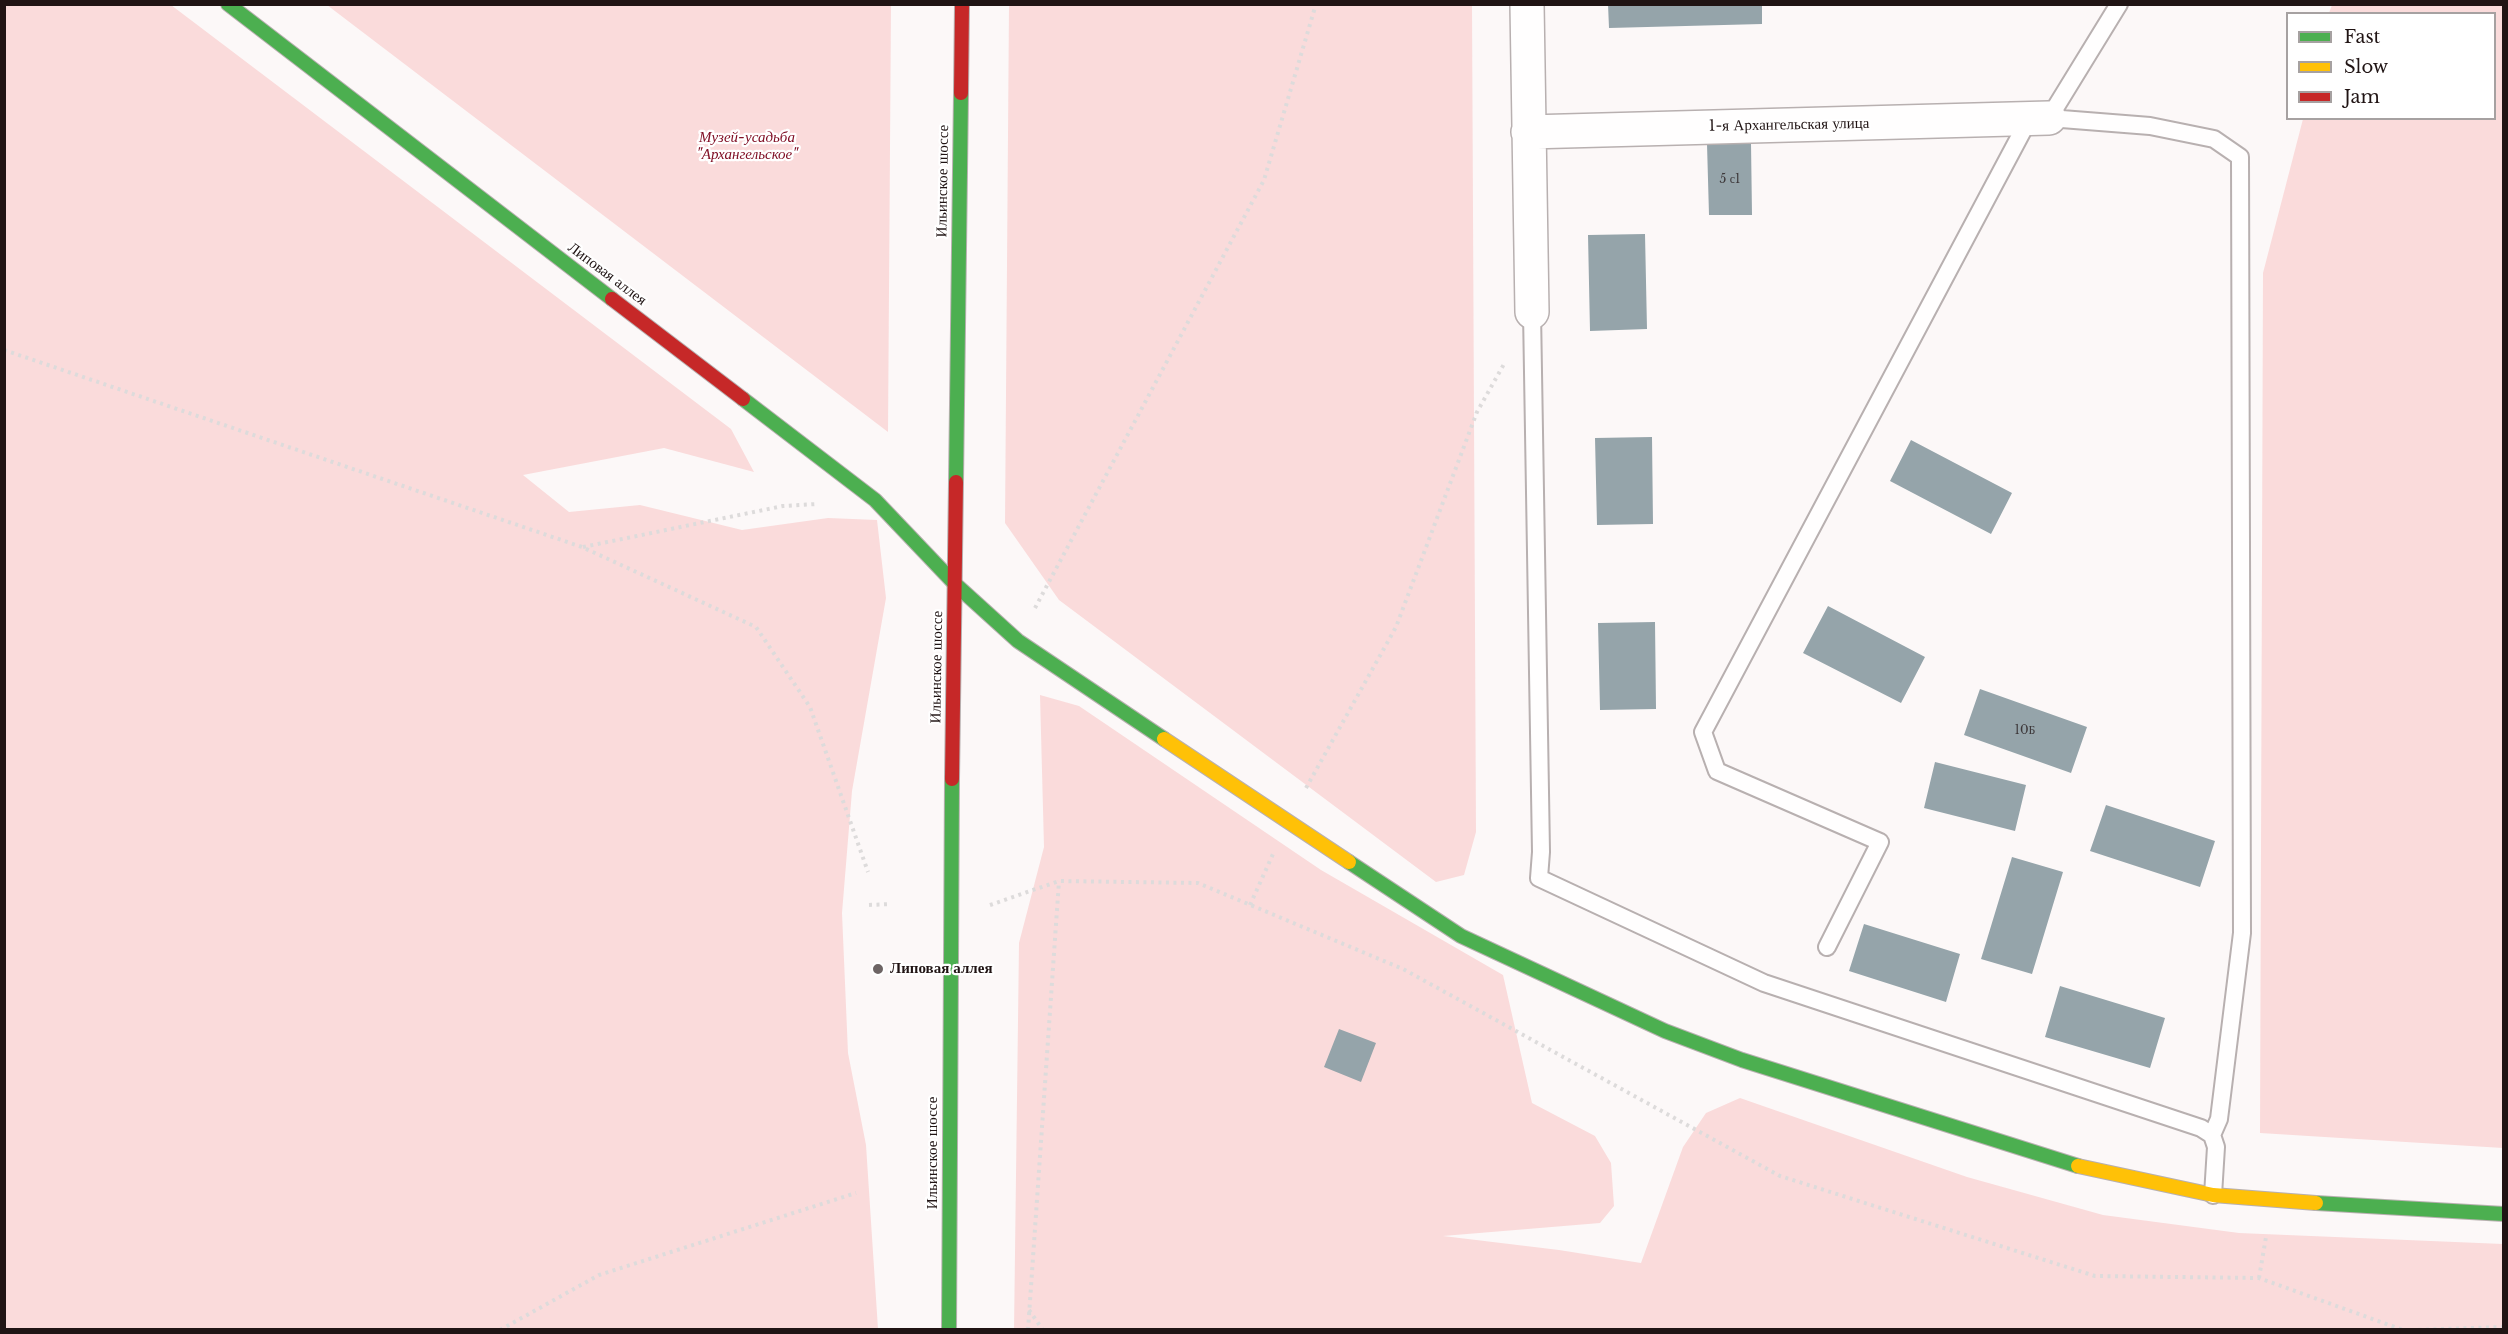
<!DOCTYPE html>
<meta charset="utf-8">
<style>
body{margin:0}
#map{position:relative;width:2508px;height:1334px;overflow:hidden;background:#fcf8f8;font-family:"Libre Baskerville",serif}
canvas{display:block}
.frame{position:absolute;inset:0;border:6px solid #201414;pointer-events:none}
.legend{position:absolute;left:2286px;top:12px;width:210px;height:108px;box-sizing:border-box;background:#fff;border:2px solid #a6a1a1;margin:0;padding:8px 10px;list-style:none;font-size:18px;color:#201414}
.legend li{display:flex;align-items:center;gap:12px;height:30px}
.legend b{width:30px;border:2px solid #a6a1a1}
</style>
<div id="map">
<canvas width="2508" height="1334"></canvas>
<div class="frame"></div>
<ul class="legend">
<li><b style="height:8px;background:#4caf50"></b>Fast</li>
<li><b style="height:8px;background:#ffc107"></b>Slow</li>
<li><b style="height:8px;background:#c62828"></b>Jam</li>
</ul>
</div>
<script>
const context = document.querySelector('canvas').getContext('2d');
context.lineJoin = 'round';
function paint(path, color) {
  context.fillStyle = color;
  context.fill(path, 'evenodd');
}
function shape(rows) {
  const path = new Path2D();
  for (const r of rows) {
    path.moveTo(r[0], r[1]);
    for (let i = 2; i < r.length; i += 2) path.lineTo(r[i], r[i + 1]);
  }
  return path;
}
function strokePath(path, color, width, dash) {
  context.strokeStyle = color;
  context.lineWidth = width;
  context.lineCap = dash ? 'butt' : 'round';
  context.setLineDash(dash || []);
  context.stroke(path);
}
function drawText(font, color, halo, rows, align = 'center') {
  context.font = font + ' "Libre Baskerville",serif';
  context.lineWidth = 4.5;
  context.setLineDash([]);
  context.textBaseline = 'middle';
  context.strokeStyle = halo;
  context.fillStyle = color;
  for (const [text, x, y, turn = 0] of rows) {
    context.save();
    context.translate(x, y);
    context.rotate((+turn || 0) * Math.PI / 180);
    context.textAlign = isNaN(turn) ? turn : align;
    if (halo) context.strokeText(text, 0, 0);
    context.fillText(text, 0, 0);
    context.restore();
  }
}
const green = shape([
 [5,5,171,5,731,429,754,472,664,448,523,475,569,512,640,505,742,530,828,518,877,520,886,598,852,791,842,913,848,1053,866,1145,878,1329,5,1330],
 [327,5,891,5,888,432],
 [1009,5,1472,5,1476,832,1464,875,1436,882,1059,600,1005,523],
 [2332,5,2503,5,2503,1148,2260,1133,2263,273,2303,119,2494,118,2494,14,2329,13],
 [1040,695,1079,706,1321,870,1503,975,1532,1103,1595,1136,1611,1163,1614,1206,1600,1223,1443,1236,1559,1250,1641,1263,1683,1147,1706,1113,1740,1098,1967,1177,2103,1215,2239,1233,2503,1244,2503,1329,1014,1330,1019,943,1044,847]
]);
const building = shape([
 [1608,4,1762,4,1762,24,1609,28],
 [1751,143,1752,215,1709,215,1707,144],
 [1645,234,1647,329,1590,331,1588,235],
 [1652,437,1653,524,1597,525,1595,438],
 [1911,440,2012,493,1991,534,1890,481],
 [1828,606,1925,657,1901,703,1803,653],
 [1655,622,1656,709,1600,710,1598,623],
 [1980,689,2087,727,2071,773,1964,735],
 [1935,762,2026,785,2015,831,1924,808],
 [2106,805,2215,841,2200,887,2090,851],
 [2012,857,2063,872,2032,974,1981,959],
 [1864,924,1960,954,1946,1002,1849,971],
 [2060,986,2165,1018,2150,1068,2045,1037],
 [1339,1029,1376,1043,1361,1082,1324,1067]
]);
const path = shape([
 [4,350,582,547,756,627,810,707,868,872],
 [583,547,783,506,817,504],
 [1035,608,1264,180,1316,4],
 [1306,788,1396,627,1477,412,1504,364],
 [869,905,891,904],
 [990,905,1059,881,1198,883,1403,969,1780,1176,2095,1276,2259,1278,2403,1330],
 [1250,905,1273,854],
 [2259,1278,2266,1237],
 [1029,1310,1043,1330],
 [500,1330,599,1275,856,1193],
 [1028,1330,1059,881],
 [2411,1330,2504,1327]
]);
const lane = shape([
 [2119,4,2049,118,2150,126,2214,139,2240,157,2242,933,2219,1119,2212,1135],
 [1532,312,1541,852,1539,878,1764,983,2201,1128,2212,1135,2216,1147,2213,1195],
 [1827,947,1880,842,1717,771,1703,732,2029,119]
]);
const street = shape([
 [1527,4,1532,312],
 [1528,132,2049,118]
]);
const fast = shape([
 [228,4,612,299],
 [743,399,875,500,955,584,1018,641,1164,739],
 [956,482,961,93],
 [1349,862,1461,936,1665,1031,1742,1060,2078,1166],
 [2316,1203,2504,1214],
 [949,1330,952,779]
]);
const slow = shape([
 [1164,739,1349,862],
 [2078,1166,2213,1195,2316,1203]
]);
const jam = shape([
 [961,93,962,4],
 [612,299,743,399],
 [952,779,956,482]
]);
const markers = [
 [878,969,6,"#6d6464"]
];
const numberNames = [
 ["5 с1",1730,180],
 ["10Б",2025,731]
];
const streetNames = [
 ["1-я Архангельская улица",1789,125,-1],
 ["Ильинское шоссе",943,181,-89],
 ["Липовая аллея",607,274,37],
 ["Ильинское шоссе",937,667,-89],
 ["Ильинское шоссе",933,1153,-90]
];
const parkNames = [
 ["Музей-усадьба",747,138],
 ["\"Архангельское\"",747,155]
];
const poiNames = [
 ["Липовая аллея",890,969]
];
paint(green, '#fadbdb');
paint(building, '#95a4aa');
strokePath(lane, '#b8b0b0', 20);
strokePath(street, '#b8b0b0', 36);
strokePath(fast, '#b8b0b0', 16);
strokePath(slow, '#b8b0b0', 16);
strokePath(jam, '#b8b0b0', 16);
strokePath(path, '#dddbdb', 4, [3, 4.5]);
strokePath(lane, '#fffefe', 16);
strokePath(street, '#fffefe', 33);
strokePath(fast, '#4caf50', 14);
strokePath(slow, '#ffc107', 14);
strokePath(jam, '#c62828', 14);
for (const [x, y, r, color] of markers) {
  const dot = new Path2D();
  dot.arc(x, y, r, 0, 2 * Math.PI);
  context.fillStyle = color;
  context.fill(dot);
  strokePath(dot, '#fff', 2);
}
drawText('12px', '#3d383a', null, numberNames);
drawText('15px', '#201414', '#fff', streetNames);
drawText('italic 15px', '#811026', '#fff', parkNames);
drawText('bold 15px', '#201414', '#fff', poiNames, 'left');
</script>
